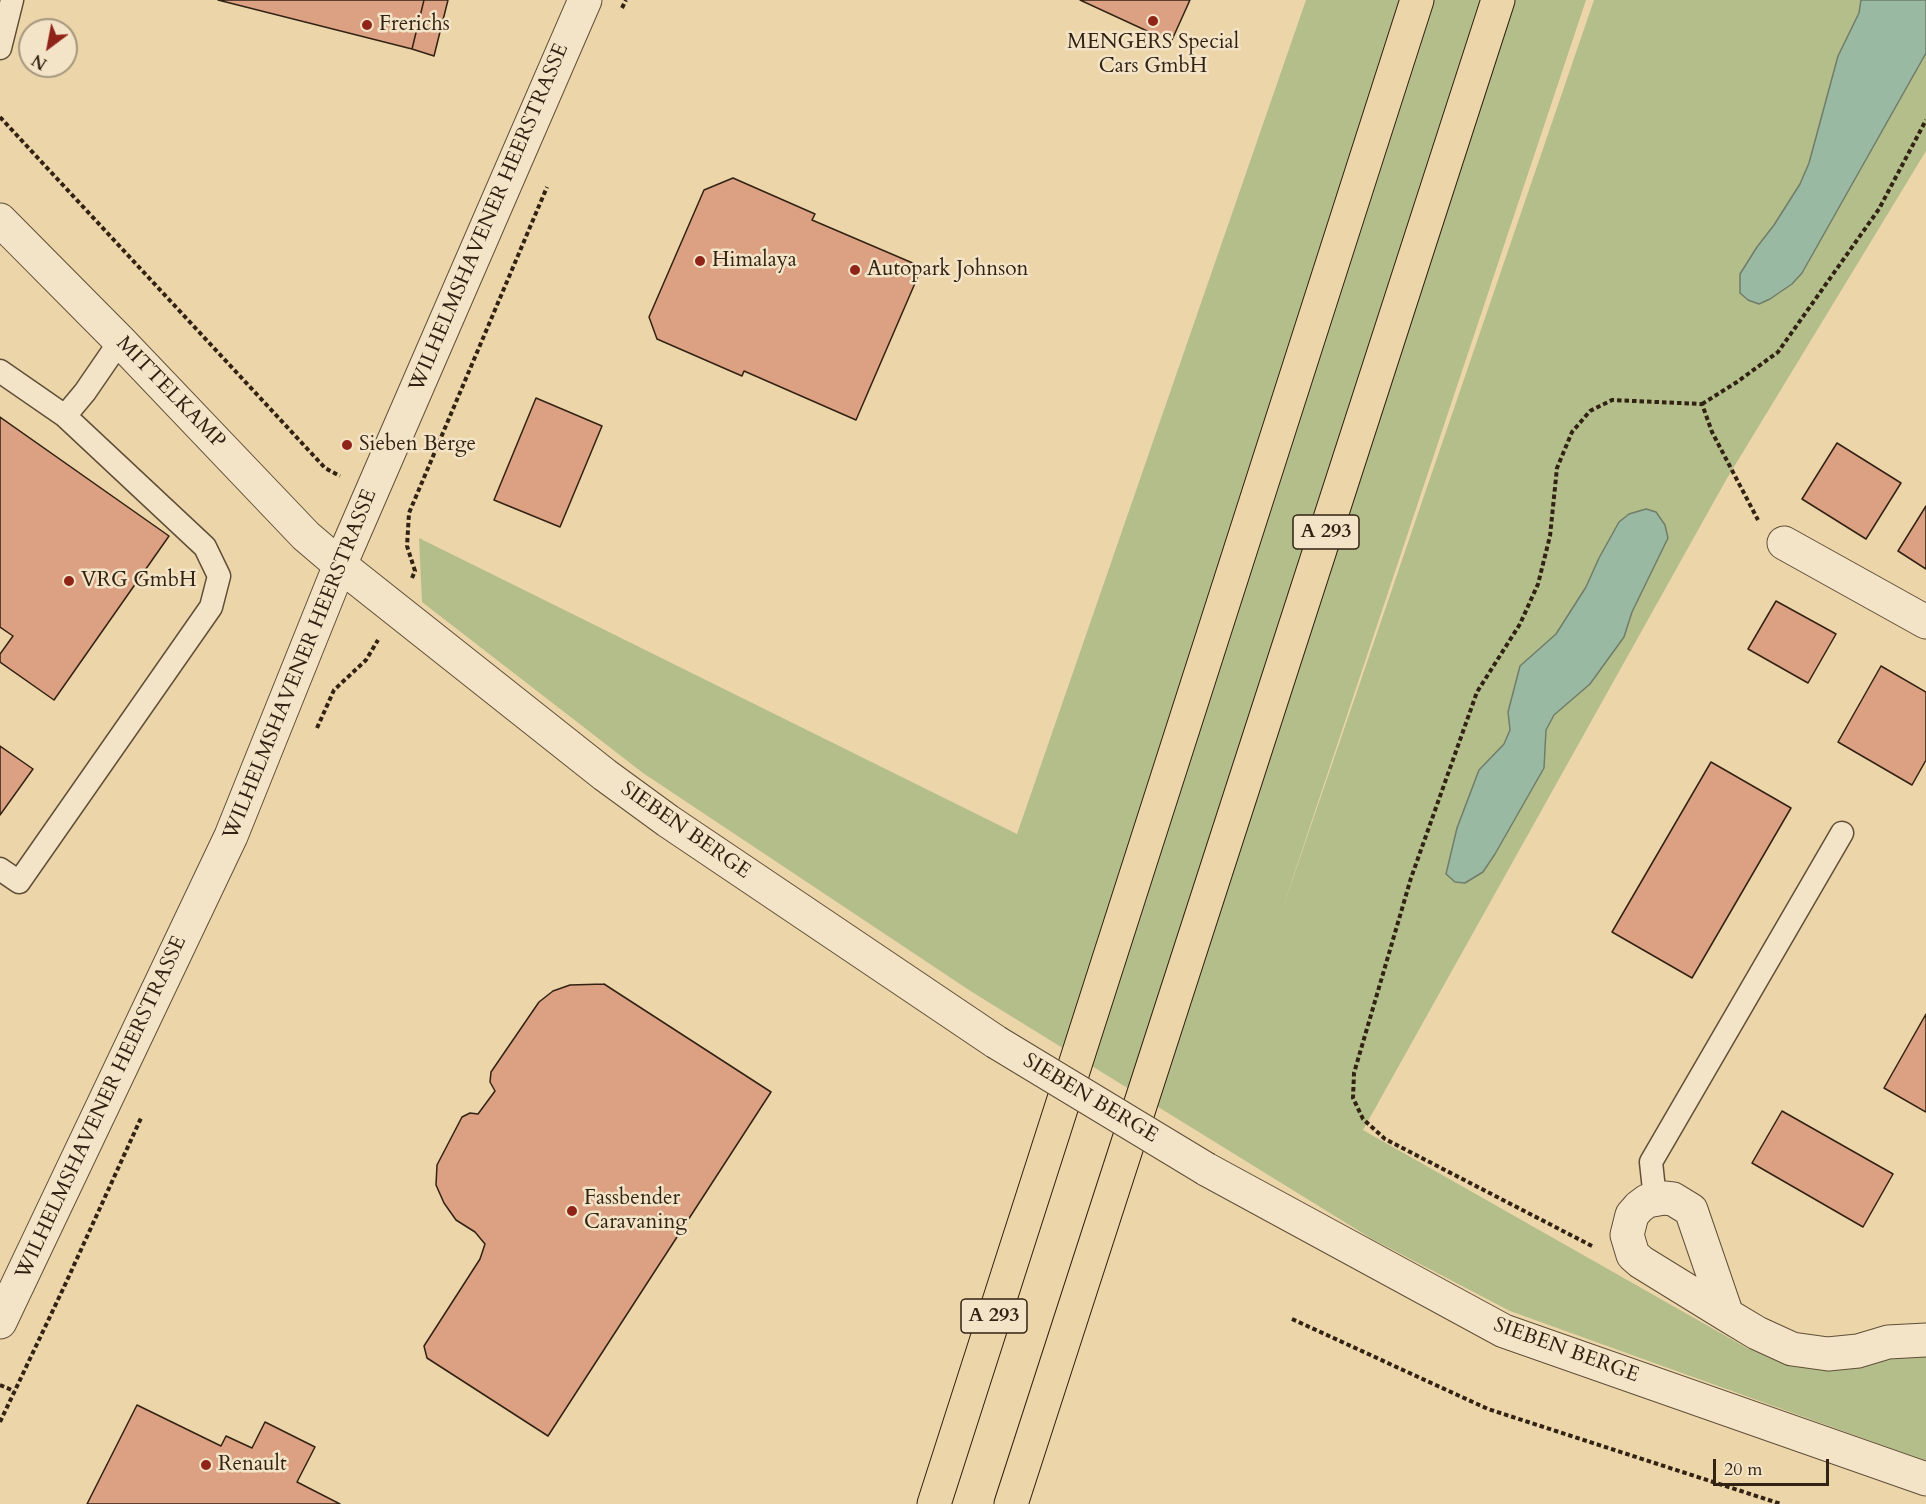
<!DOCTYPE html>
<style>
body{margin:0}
#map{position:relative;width:1926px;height:1504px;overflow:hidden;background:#ecd5a9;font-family:Cardo,serif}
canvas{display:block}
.north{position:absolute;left:18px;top:18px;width:60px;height:60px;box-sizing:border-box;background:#f3e4c7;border:2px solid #a6967f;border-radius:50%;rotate:212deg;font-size:16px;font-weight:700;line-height:24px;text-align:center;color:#322213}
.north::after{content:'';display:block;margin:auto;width:21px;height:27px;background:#8f2418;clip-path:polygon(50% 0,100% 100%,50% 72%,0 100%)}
.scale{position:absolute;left:1713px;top:1459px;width:116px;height:27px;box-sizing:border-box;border:3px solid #322213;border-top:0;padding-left:8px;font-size:18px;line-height:21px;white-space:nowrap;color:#322213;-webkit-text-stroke:4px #f3e4c7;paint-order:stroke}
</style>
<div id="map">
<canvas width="1926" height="1504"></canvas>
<div class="north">N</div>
<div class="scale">20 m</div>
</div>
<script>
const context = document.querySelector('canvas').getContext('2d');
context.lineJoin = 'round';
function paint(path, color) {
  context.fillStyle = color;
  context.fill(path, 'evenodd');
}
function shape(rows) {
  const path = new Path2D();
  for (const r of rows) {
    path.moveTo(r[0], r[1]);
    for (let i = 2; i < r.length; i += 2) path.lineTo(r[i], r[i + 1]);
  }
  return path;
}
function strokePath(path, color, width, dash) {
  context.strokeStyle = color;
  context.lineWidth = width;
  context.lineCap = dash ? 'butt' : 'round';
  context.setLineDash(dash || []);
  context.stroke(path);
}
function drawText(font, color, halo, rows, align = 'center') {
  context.font = font + ' Cardo,serif';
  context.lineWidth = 5;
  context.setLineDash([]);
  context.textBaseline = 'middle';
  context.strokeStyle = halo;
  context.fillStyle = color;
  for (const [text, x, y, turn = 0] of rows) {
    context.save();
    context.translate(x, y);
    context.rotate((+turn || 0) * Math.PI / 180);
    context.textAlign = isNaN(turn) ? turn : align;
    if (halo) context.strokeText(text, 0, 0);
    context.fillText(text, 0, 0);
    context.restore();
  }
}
const green = shape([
 [1306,0,1586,0,1281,913,1594,0,1861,0,1859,13,1838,56,1809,163,1800,184,1774,225,1759,304,1780,293,1802,273,1926,53,1926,151,1726,480,1363,1130,1747,1348,1788,1364,1863,1366,1893,1358,1926,1356,1926,1461,1510,1311,1372,1239,972,992,643,773,422,602,419,538,1017,834],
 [1660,553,1632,612,1624,637,1590,684,1554,715,1546,730,1544,768,1495,854,1483,872,1465,883,1446,874,1457,828,1479,770,1504,744,1510,730,1508,712,1520,666,1556,634,1586,587,1599,558]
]);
const water = shape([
 [1861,0,1926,0,1926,53,1802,273,1792,284,1770,299,1759,304,1748,300,1740,293,1740,274,1757,247,1774,225,1800,184,1809,163,1838,56,1859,13,1861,0],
 [1646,509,1656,512,1665,525,1668,538,1632,612,1624,637,1590,684,1554,715,1546,730,1544,768,1495,854,1483,872,1465,883,1455,882,1446,874,1457,828,1479,770,1504,744,1510,730,1508,712,1520,666,1556,634,1586,587,1599,558,1619,522,1629,514,1646,509]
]);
const building = shape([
 [218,0,424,0,412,49,218,0],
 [424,0,448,0,434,56,412,49,424,0],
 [1080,0,1190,0,1171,42,1080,0],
 [733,178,815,214,812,220,922,267,856,420,744,371,742,376,657,339,649,317,704,190,733,178],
 [536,398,602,426,560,527,494,500,536,398],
 [0,417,169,536,54,700,0,662,0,654,13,636,0,627,0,417],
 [1837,443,1901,483,1866,539,1802,499,1837,443],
 [1926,506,1926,569,1898,551,1926,506],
 [1776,601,1836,634,1808,683,1748,649,1776,601],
 [1881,666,1926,692,1926,760,1912,785,1838,742,1881,666],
 [0,746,33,769,0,815,0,746],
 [1711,762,1791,808,1692,978,1612,932,1711,762],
 [604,984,771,1092,548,1436,427,1358,424,1346,480,1259,485,1244,475,1232,456,1220,444,1203,436,1185,437,1165,462,1117,470,1113,478,1114,495,1091,490,1082,491,1072,539,1002,553,991,570,985,604,984],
 [1926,1014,1926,1112,1884,1088,1926,1014],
 [1782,1111,1893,1174,1863,1227,1752,1163,1782,1111],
 [137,1405,221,1446,226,1436,252,1448,265,1422,315,1447,297,1482,340,1504,87,1504,137,1405]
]);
const path = shape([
 [622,8,626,0],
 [0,117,325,468,340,476],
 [1702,404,1737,382,1778,352,1879,209,1926,120],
 [412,578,415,571,407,546,409,513,547,187],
 [317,728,334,690,366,660,378,640],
 [1592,1246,1385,1139,1363,1119,1353,1098,1354,1073,1411,878,1477,692,1520,624,1538,584,1550,536,1557,468,1572,432,1590,411,1612,400,1702,404,1712,432,1758,520],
 [1292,1319,1488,1409,1781,1504],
 [0,1385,14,1391],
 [0,1422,64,1287,141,1118]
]);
const service = shape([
 [0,48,12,0],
 [0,371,65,416,85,392,120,341],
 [0,869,19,882,211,607,219,576,205,547,65,416],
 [1655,1199,1651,1162,1842,833]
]);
const minor = shape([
 [0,220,120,341,306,536,340,565,605,775,668,821,996,1042],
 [1784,543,1926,622],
 [1206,1169,1504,1331,1926,1479],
 [1727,1315,1691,1210,1673,1199,1664,1198,1647,1201,1639,1207,1632,1215,1627,1235,1633,1255,1641,1262,1727,1315,1757,1333,1792,1349,1828,1354,1858,1351,1888,1342,1926,1340]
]);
const tertiary = shape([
 [0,1322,231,836,340,565,585,0]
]);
const motorway = shape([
 [934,1504,1417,0],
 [1011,1504,1498,0]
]);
const minorBridge = shape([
 [996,1042,1206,1169]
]);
const markers = [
 [1153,21,6,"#8f2418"],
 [367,25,6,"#8f2418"],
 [700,261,6,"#8f2418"],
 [855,270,6,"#8f2418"],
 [347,445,6,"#8f2418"],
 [69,581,6,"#8f2418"],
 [572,1211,6,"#8f2418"],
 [206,1465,6,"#8f2418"]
];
const shields = [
 [1326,532,66],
 [994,1316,66]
];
const shieldNames = [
 ["A 293",1326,532],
 ["A 293",994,1316]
];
const poiNames = [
 ["Frerichs",379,25],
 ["MENGERS Special",1153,43,"center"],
 ["Cars GmbH",1153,67,"center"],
 ["Himalaya",712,261],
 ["Autopark Johnson",867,270],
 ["Sieben Berge",359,445],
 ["VRG GmbH",81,581],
 ["Fassbender",584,1199],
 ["Caravaning",584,1223],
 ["Renault",218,1465]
];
const streetNames = [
 ["WILHELMSHAVENER HEERSTRASSE",490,218,-67],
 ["MITTELKAMP",170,393,46],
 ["WILHELMSHAVENER HEERSTRASSE",301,665,-68],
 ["SIEBEN BERGE",685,831,35],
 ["SIEBEN BERGE",1090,1099,31],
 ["WILHELMSHAVENER HEERSTRASSE",102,1108,-65],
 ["SIEBEN BERGE",1566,1351,20]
];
paint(green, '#b4be8b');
paint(water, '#9ab9a3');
strokePath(water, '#707d69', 1.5);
paint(building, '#dba182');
strokePath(building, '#322213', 1.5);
strokePath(service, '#604f38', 25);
strokePath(minor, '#604f38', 35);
strokePath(tertiary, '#604f38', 35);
strokePath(motorway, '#322213', 35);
strokePath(path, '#322213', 4, [4.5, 3]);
strokePath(service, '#f3e4c7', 22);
strokePath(minor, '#f3e4c7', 33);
strokePath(tertiary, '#f3e4c7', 33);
strokePath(motorway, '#ecd5a9', 33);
strokePath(minorBridge, '#604f38', 35, []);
strokePath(minorBridge, '#f3e4c7', 33);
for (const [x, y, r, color] of markers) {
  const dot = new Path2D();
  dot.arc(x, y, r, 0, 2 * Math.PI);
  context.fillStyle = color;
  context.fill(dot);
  strokePath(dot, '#f3e4c7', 2);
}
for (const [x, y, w] of shields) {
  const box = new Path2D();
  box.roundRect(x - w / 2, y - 17, w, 34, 4.5);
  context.fillStyle = '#f3e4c7';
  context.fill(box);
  strokePath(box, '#322213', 1.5);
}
drawText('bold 20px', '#322213', null, shieldNames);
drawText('21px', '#322213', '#f3e4c7', poiNames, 'left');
drawText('21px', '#322213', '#f3e4c7', streetNames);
</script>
